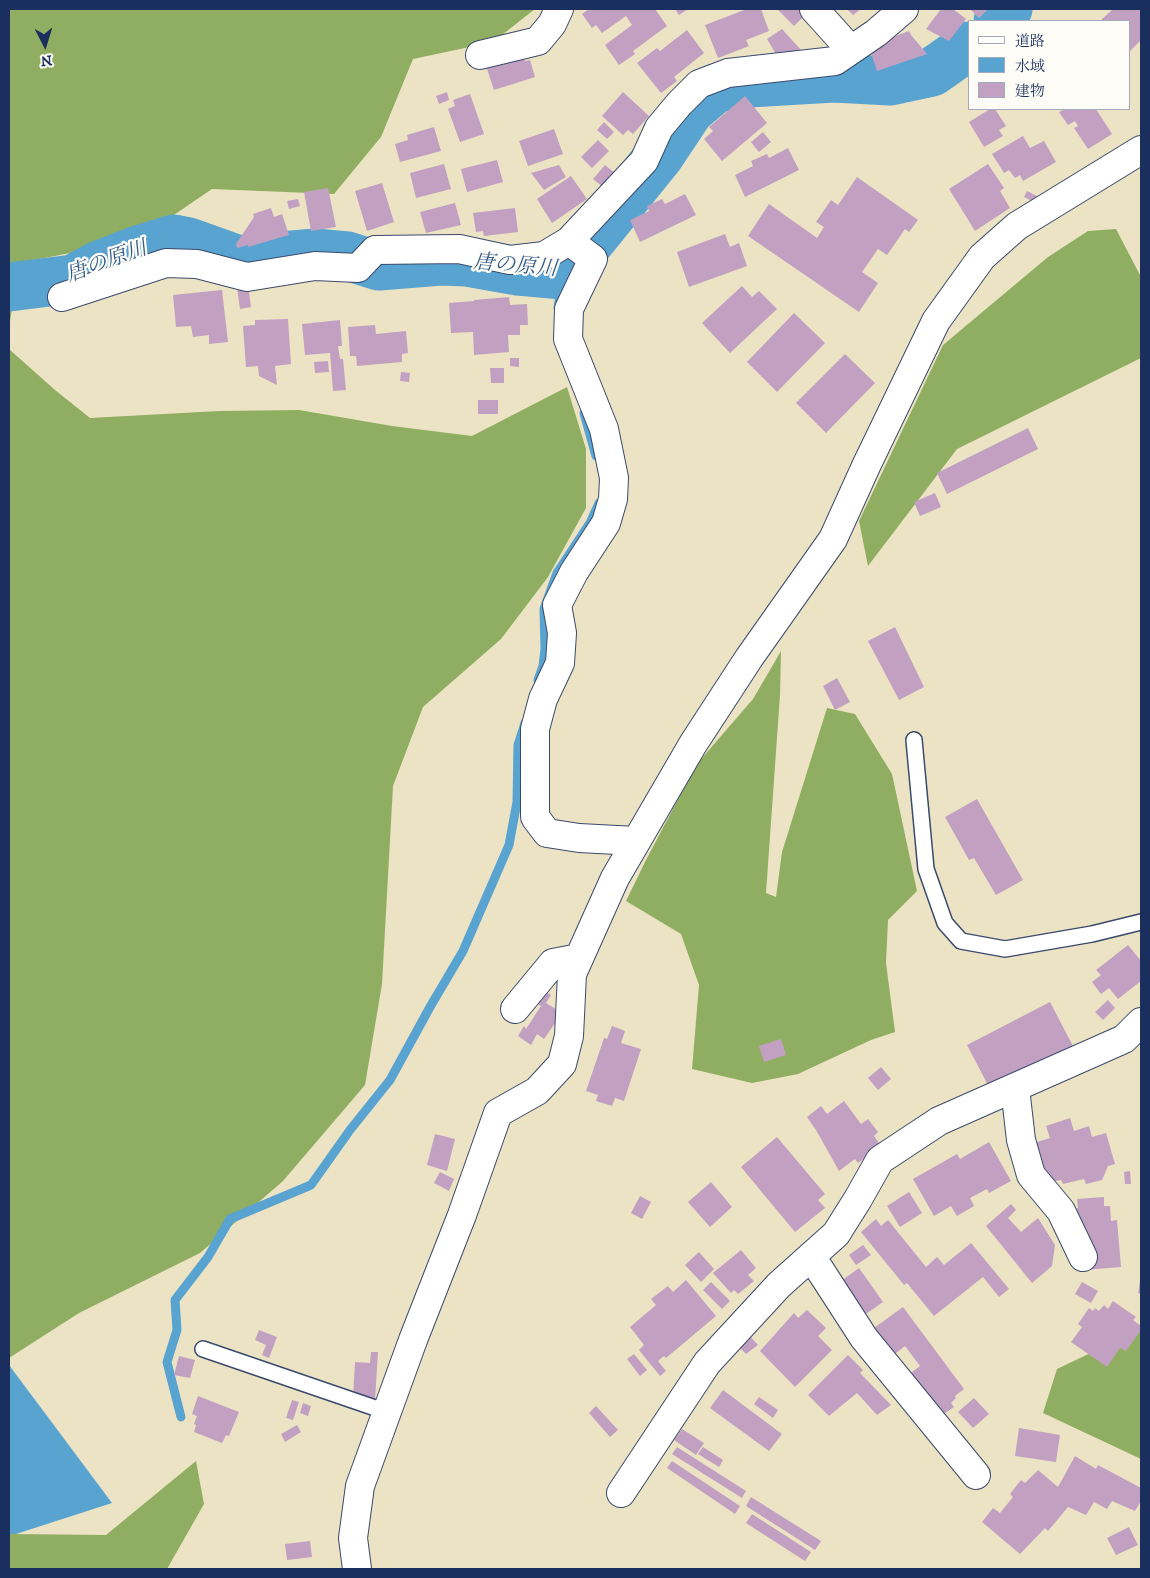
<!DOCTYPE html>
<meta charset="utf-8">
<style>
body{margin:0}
#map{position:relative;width:1150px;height:1578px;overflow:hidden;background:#ece3c4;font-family:"IM FELL DW Pica","Noto Serif JP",serif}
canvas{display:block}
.frame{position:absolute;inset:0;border:10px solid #1b2f5e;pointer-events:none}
.legend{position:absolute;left:968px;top:20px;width:162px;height:90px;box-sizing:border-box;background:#fdfcf7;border:1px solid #a3aaba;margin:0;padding:6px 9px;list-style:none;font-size:15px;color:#1b2f5e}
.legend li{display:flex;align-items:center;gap:10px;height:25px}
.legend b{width:25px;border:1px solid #a3aaba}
.north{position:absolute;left:20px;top:20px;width:50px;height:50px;-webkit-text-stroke:4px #fdfcf7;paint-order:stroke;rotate:175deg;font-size:14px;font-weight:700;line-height:20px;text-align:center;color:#1b2f5e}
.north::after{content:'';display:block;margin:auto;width:18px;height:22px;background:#1b2f5e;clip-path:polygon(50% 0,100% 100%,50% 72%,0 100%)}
</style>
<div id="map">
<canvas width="1150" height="1578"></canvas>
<div class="frame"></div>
<ul class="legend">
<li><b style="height:6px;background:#fff"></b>道路</li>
<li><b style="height:14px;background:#59a3d0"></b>水域</li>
<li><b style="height:14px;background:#c2a0c2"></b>建物</li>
</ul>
<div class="north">N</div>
</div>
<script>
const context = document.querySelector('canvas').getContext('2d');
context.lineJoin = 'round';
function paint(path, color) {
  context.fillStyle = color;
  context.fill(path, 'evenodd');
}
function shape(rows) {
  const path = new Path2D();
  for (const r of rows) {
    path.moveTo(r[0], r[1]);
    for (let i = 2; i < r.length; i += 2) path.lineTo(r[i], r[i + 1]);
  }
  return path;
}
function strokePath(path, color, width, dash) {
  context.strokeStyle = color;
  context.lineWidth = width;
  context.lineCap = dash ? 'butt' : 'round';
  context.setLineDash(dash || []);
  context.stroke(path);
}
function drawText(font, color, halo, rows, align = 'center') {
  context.font = font + ' "IM FELL DW Pica","Noto Serif JP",serif';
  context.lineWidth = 4.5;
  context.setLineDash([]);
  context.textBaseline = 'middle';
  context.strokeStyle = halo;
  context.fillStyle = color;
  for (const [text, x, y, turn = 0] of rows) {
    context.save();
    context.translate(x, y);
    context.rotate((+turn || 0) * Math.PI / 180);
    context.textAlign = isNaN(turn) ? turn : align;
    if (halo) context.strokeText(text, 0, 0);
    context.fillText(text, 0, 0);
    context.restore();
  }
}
const forest = shape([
 [9,9,535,9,493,42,413,59,381,137,334,194,212,189,137,240,19,263,9,328],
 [1116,229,1141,277,1141,358,957,449,868,566,859,521,943,345,1048,257,1088,231],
 [9,349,55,390,90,418,219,411,299,410,392,426,472,436,567,387,586,449,586,508,548,577,501,639,423,707,393,786,382,984,365,1085,283,1181,200,1253,79,1313,9,1358],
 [781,651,780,695,766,893,776,897,782,852,827,708,855,714,892,774,917,891,888,920,886,963,895,1032,871,1040,798,1074,752,1083,692,1069,699,985,681,934,626,901,646,860,696,765,753,699],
 [1141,1329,1141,1459,1043,1413,1057,1369],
 [196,1461,204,1504,167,1569,9,1569,9,1534,106,1535]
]);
const water = shape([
 [9,1365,112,1503,16,1534,9,1534]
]);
const stream = shape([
 [558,308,563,275],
 [584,413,596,456],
 [538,680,543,666,545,649,544,609,557,573,590,523,599,503],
 [181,1417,167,1362,177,1330,175,1300,208,1257,230,1219,311,1185,350,1130,390,1080,430,1007,463,951,509,845,517,802,518,745,525,723]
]);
const river = shape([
 [998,21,1008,9],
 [9,287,73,279,99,265,135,251,174,239,189,242,242,261,261,263,282,256,315,253,347,256,379,266,441,261,467,262,518,271,563,275,660,155,690,110,716,88,749,83,834,78,890,81,932,72,969,46]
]);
const building = shape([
 [589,9,655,9,667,26,633,51,635,54,619,65,605,45,632,25,626,16,602,33,596,25,592,28,582,14],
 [675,9,688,9,679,15],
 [747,9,761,9,769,31,746,40,749,46,718,58,705,25],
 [777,9,807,9,809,11,794,26],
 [847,9,861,9,853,15],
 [941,9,953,9,966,19,949,41,926,29],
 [970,9,988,9,979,18],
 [1113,9,1141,9,1141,40,1129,52,1129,21,1102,21,1101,20],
 [782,29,802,51,776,54,767,39],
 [687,30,704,53,674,77,677,81,661,93,637,63,657,48,660,51],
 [909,31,911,35,927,54,877,71,870,50,898,35],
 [523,55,525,61,530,60,535,77,494,90,486,66],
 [447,92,449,100,439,104,436,96],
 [623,92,649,116,633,134,628,130,623,135,602,116],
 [470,94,484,134,460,142,448,109,455,106,453,100],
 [745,96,767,123,722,161,704,139,713,131,709,127],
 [990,109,995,109,1006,126,999,130,1003,136,984,147,969,122],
 [1065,109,1096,109,1112,134,1088,149,1074,128,1078,126,1075,121,1068,125,1059,112],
 [604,122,614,132,607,139,597,130],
 [434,127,441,151,400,162,395,144,408,140,407,135],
 [554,129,563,154,528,166,519,141],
 [763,132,771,142,759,152,751,142],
 [1023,136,1030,148,1044,141,1056,162,1023,181,1020,175,1015,178,1009,170,1004,173,992,154],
 [598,140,609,151,592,168,581,157],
 [788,148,799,170,745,197,735,175,753,166,751,161,767,154,769,158],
 [497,160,503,182,467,192,461,169],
 [444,164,451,189,416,198,410,173],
 [988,164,1004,188,1000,191,1010,208,975,231,949,189],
 [559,165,566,177,544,190,531,173],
 [605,165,620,177,608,191,593,179],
 [571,176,587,199,552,223,537,199],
 [857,177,918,220,909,232,905,229,887,255,878,249,862,272,878,283,859,312,748,236,769,204,817,238,824,227,816,222,831,200,838,205],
 [382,183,394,222,367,231,355,191],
 [328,188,336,227,311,231,304,192],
 [1027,191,1039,197,1036,203,1024,197],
 [685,194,696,215,640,242,630,220,649,211,647,206,662,199,665,204],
 [298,199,300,206,289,209,287,201],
 [455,203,461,225,426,233,420,212],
 [271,208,274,217,282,214,289,235,248,247,248,245,237,248,236,244,254,217,253,214],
 [515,208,518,232,484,236,483,231,476,232,473,213],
 [725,234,730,247,739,243,747,266,689,287,677,252],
 [248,285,251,307,240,309,237,287],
 [742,286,752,297,759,291,777,309,730,353,702,323],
 [222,290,228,342,209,344,209,335,193,337,191,326,176,327,173,295],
 [509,297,510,305,527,304,528,325,520,325,520,335,508,335,509,352,474,355,473,332,451,333,449,303,474,301,474,300],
 [794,313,825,343,777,392,747,362],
 [288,319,291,364,275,366,277,385,259,376,258,366,246,367,243,326,255,325,255,320],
 [340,320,342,346,338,346,340,359,343,359,346,390,333,391,330,353,305,355,302,324],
 [375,325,376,334,406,331,408,353,402,354,402,362,357,366,356,356,350,356,348,327],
 [845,354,875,383,826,433,796,403],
 [510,358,519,358,519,367,510,366],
 [328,361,329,372,315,373,314,362],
 [490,368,504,368,504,383,491,383],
 [401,372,410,373,409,382,400,381],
 [478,400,498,400,498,414,478,414],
 [1028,428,1038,449,947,494,937,473],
 [935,493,941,507,920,516,914,502],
 [895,627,924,687,899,700,868,641],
 [837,678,850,702,835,710,823,686],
 [977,799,1023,880,996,895,974,858,969,860,945,817],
 [1128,945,1141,961,1141,981,1118,999,1109,988,1101,994,1092,982,1101,975,1096,970],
 [543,990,551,995,546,1003,562,1013,544,1039,537,1034,531,1045,518,1036,524,1026,526,1029,541,1006,535,1002],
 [1108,1000,1115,1008,1103,1020,1095,1012],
 [1050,1002,1073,1046,990,1089,967,1045],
 [612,1026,625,1031,621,1043,641,1049,624,1101,615,1098,612,1106,596,1101,598,1095,586,1091,604,1038,607,1039],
 [781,1039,786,1055,764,1062,759,1046],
 [881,1067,891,1079,878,1090,868,1078],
 [844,1101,861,1124,868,1119,878,1132,874,1136,881,1146,858,1163,855,1159,839,1171,816,1130,807,1117,821,1106,827,1114],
 [1070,1118,1074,1131,1089,1126,1092,1137,1106,1133,1115,1164,1108,1166,1102,1180,1086,1184,1084,1179,1063,1184,1061,1180,1046,1183,1034,1143,1050,1138,1046,1126],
 [435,1134,455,1139,447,1171,427,1165],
 [777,1137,825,1194,818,1200,825,1208,795,1232,741,1167],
 [989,1142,1011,1181,989,1193,987,1189,970,1198,974,1206,957,1216,951,1206,934,1216,913,1179,957,1154,960,1159],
 [1130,1171,1131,1184,1125,1184,1124,1172],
 [440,1172,454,1179,449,1191,434,1183],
 [711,1182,732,1207,710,1227,688,1202],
 [909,1192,922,1213,900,1227,887,1206],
 [640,1196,651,1202,642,1219,631,1213],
 [1104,1197,1104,1206,1110,1206,1111,1221,1117,1220,1121,1267,1084,1270,1072,1209,1078,1208,1077,1199],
 [1011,1204,1016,1210,1008,1218,1021,1232,1038,1218,1055,1245,1052,1266,1032,1283,986,1226],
 [876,1219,881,1226,888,1220,926,1267,937,1257,944,1265,971,1243,1009,1289,999,1297,983,1277,934,1316,907,1283,904,1285,861,1232],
 [863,1245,871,1255,856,1265,849,1255],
 [741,1250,756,1268,748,1275,754,1281,738,1294,734,1290,731,1293,713,1273],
 [699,1252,714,1269,701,1282,685,1265],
 [859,1268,883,1302,853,1323,830,1289],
 [686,1280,716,1316,666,1358,664,1356,658,1361,666,1371,660,1376,639,1350,644,1345,630,1327,656,1305,651,1299,668,1286,673,1292],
 [1140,1281,1141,1281,1141,1294,1138,1293],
 [711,1282,730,1301,722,1309,703,1290],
 [1082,1282,1098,1291,1091,1303,1075,1294],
 [1113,1301,1136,1317,1133,1320,1141,1326,1141,1330,1126,1351,1120,1348,1107,1367,1071,1342,1082,1327,1078,1324,1089,1308,1093,1311,1095,1308,1099,1311,1104,1305,1108,1309],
 [903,1307,964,1389,955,1396,956,1398,951,1403,954,1407,935,1420,900,1381,920,1366,905,1346,887,1360,867,1333],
 [807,1310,826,1328,818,1336,832,1350,795,1387,760,1351,794,1313,798,1318],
 [259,1330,277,1337,269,1358,262,1355,266,1345,255,1340],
 [747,1333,758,1345,746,1354,736,1344],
 [371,1352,378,1352,375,1400,353,1398,355,1362,370,1363],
 [634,1354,647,1370,640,1376,627,1359],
 [848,1355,863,1370,860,1373,891,1405,877,1415,857,1393,829,1416,808,1395],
 [179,1356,195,1360,190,1378,174,1375],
 [723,1390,782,1434,769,1451,710,1408],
 [198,1396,239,1412,229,1436,226,1435,222,1443,194,1432,196,1425,194,1424,197,1416,192,1414],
 [759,1397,778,1410,773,1418,754,1404],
 [974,1398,989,1414,973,1428,958,1412],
 [292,1400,299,1402,293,1420,286,1418],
 [303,1403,311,1406,308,1416,300,1413],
 [596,1406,618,1430,610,1437,589,1413],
 [297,1425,301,1432,285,1442,281,1434],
 [1019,1428,1060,1435,1056,1462,1015,1456],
 [682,1429,704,1443,696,1455,674,1440],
 [677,1447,746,1491,742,1498,672,1454],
 [703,1447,723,1460,719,1467,698,1454],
 [1075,1456,1096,1469,1098,1465,1141,1488,1141,1501,1135,1511,1112,1501,1107,1509,1094,1502,1086,1515,1068,1507,1048,1531,1045,1528,1020,1554,982,1522,993,1508,1000,1513,1013,1497,1010,1494,1021,1480,1025,1483,1038,1470,1058,1487],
 [672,1461,740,1506,735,1514,667,1468],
 [751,1497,821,1541,815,1550,746,1506],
 [752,1514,811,1552,805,1561,746,1523],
 [1129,1527,1138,1545,1116,1555,1107,1538],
 [310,1541,312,1557,287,1560,285,1544]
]);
const service = shape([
 [914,740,926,869,945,923,961,941,1005,949,1092,934,1141,922],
 [203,1349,387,1412]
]);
const minor = shape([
 [814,9,851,50],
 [480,55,538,41,552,24,559,9],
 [569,241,593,259,569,309,568,339,604,429,614,478,613,499,606,523,574,572,557,605,562,633,560,663,543,699,535,729,535,817,547,833,579,838,636,841],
 [62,297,166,263,197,264,247,277,315,266,358,268,375,250,459,249,510,260,544,256,569,241,644,161,659,128,679,104,699,84,728,73,835,61,876,33,904,9],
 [515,1009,553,963,579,958],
 [1015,1088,1021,1140,1031,1175,1061,1211,1083,1257],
 [811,1256,864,1338,976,1475],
 [621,1493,707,1363,779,1285,836,1234,858,1199,880,1160,939,1121,1124,1039,1141,1022],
 [357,1569,353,1538,360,1486,413,1340,462,1215,498,1113,537,1091,562,1064,569,1036,572,974,615,878,693,744,749,658,833,539,867,464,936,321,982,257,1017,226,1141,150]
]);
const waterNames = [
 ["唐の原川",107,263,-20],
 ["唐の原川",515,267,5]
];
paint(forest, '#90ae62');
paint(water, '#59a3d0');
strokePath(stream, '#59a3d0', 9);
strokePath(river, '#59a3d0', 49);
paint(building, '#c2a0c2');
strokePath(service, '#3a4a6d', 18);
strokePath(minor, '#3a4a6d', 30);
strokePath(service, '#fff', 15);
strokePath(minor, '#fff', 28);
drawText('italic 21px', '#345d8c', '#fdfcf7', waterNames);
</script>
